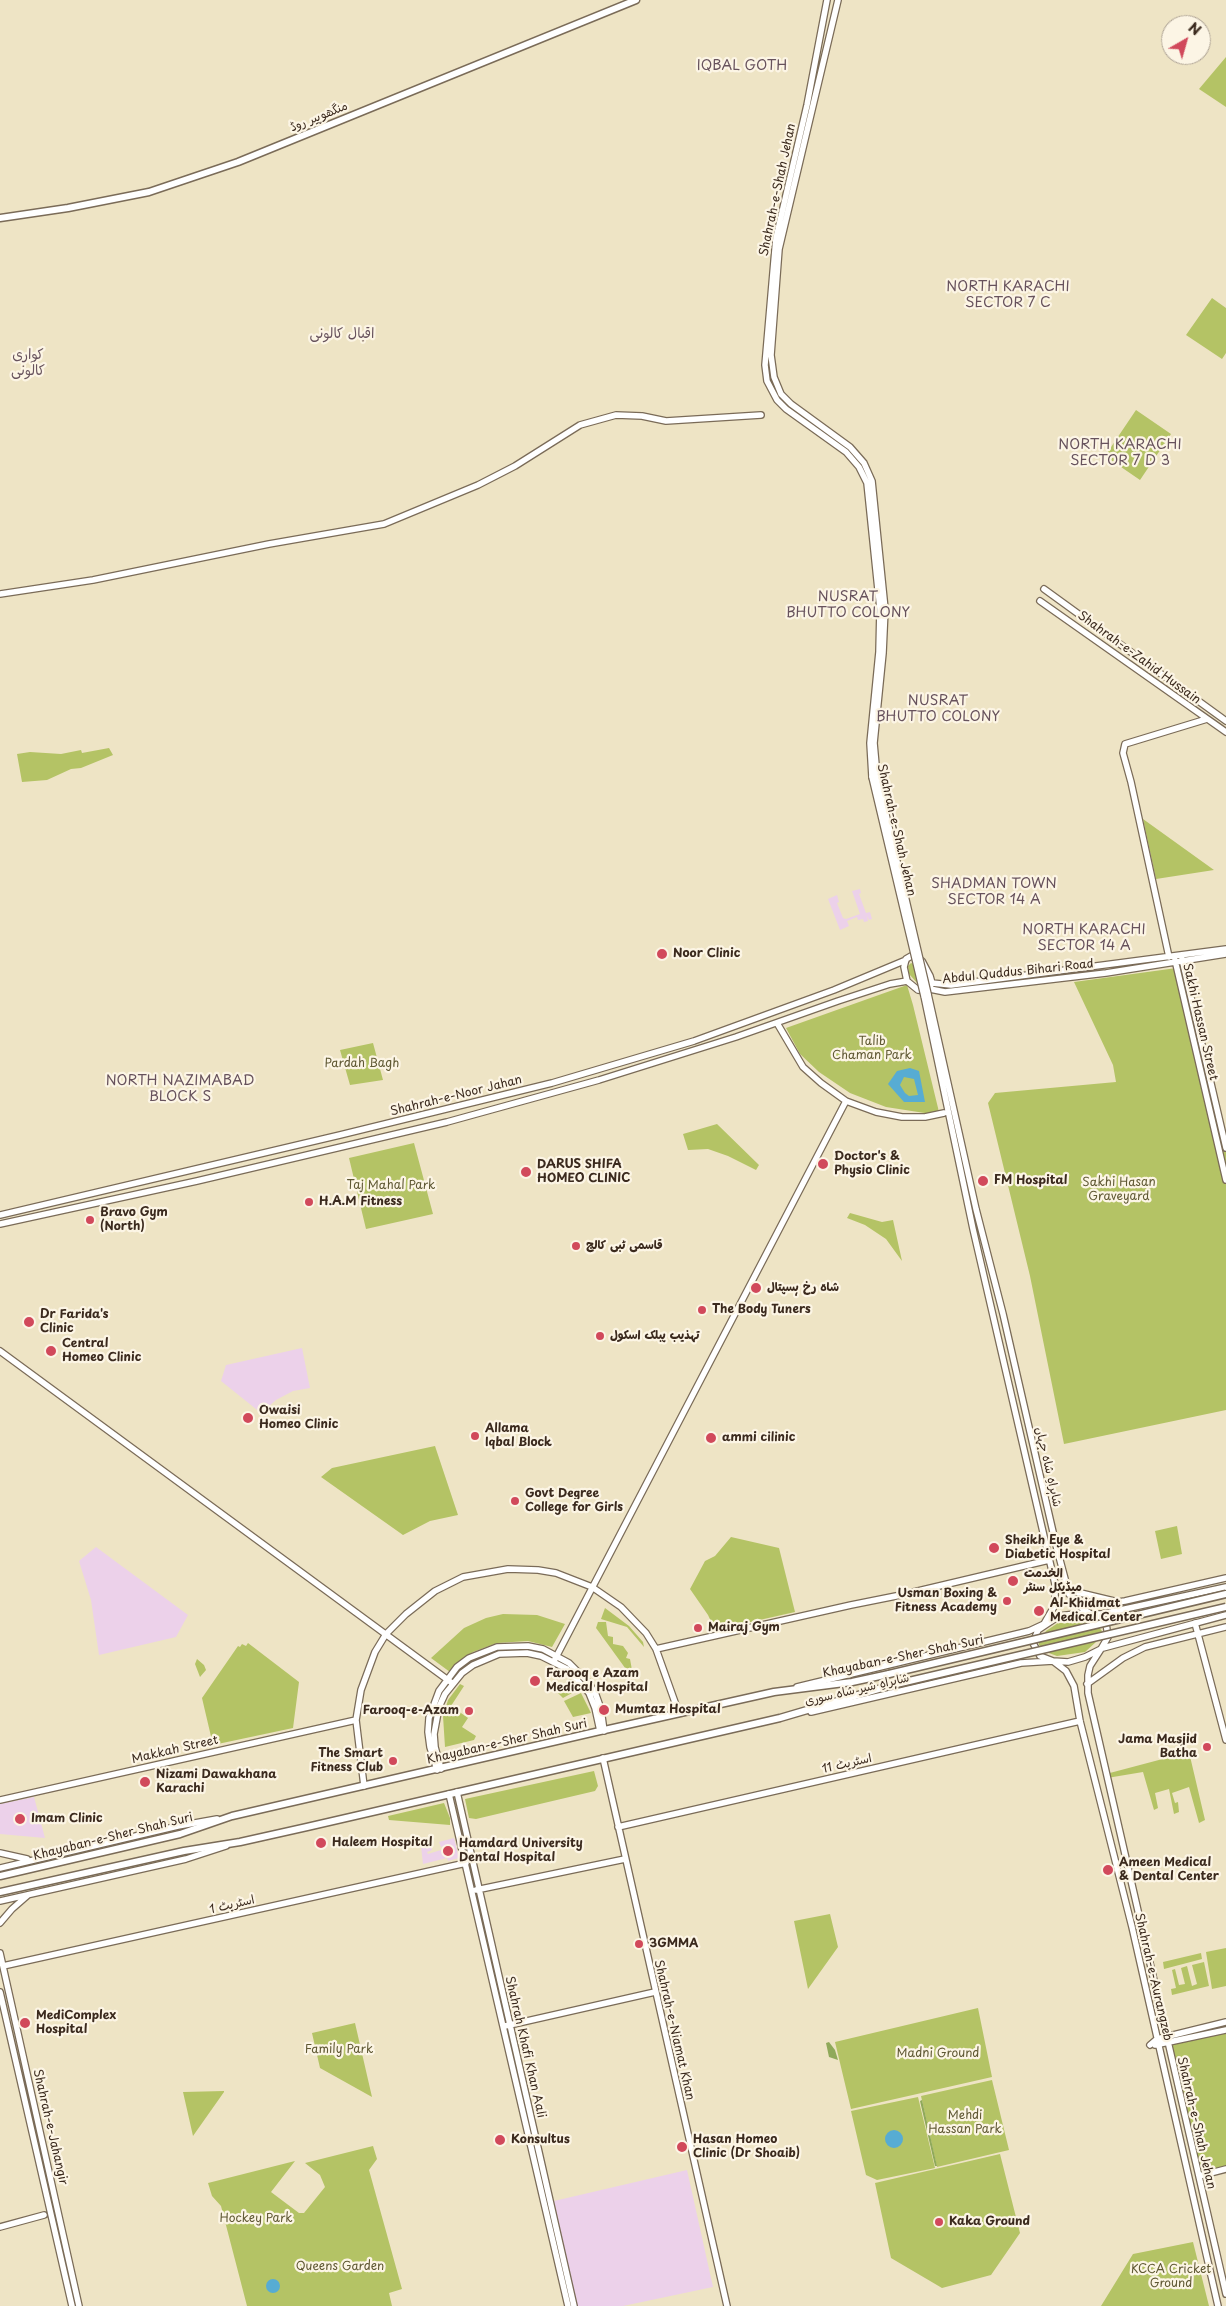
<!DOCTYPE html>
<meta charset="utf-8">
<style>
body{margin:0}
#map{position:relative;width:1226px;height:2306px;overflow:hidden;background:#eee4c5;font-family:"Playpen Sans",sans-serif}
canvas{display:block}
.north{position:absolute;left:1161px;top:15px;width:50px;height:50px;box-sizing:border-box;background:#fcf5e5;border:1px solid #afa495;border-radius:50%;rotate:38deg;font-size:14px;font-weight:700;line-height:20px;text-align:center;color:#3b2a1e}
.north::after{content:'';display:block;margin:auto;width:18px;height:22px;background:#d1495b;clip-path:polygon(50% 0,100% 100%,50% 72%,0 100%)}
</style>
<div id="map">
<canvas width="1226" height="2306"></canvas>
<div class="north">N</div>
</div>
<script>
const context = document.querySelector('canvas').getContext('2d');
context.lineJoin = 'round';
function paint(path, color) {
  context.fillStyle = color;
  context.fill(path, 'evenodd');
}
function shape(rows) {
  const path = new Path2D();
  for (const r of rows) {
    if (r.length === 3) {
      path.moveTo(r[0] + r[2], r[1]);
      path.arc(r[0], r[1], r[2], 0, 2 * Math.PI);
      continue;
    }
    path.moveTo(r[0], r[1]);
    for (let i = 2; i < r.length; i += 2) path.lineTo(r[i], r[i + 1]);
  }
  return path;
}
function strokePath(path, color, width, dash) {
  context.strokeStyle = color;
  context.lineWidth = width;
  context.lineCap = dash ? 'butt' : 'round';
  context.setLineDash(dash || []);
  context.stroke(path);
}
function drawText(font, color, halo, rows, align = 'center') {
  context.font = font + ' "Playpen Sans","Playpen Sans Arabic",sans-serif';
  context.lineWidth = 4.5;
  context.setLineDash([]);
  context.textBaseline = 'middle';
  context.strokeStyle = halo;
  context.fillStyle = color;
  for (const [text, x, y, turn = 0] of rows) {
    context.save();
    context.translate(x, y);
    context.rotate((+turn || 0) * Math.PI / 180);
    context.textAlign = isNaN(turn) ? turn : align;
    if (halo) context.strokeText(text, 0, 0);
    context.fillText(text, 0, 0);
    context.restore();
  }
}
const built = shape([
 [860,889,861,893,859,894,866,913,870,912,872,919,869,920,867,916,868,921,864,922,863,919,858,920,857,917,847,921,849,926,840,930,828,899,837,895,839,902,837,903,843,918,846,919,860,914,852,891],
 [302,1348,310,1388,293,1391,276,1400,261,1413,221,1381,226,1365],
 [96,1547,188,1615,176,1637,99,1655,91,1600,79,1561],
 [34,1797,45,1838,0,1834,0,1804],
 [454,1838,459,1858,448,1861,447,1858,423,1864,421,1846,431,1843,432,1850,427,1852,428,1854,444,1849,444,1846,441,1847,439,1842],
 [687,2170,713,2287,623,2306,577,2306,554,2201]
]);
const green = shape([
 [1226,57,1226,107,1199,89],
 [1212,298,1226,308,1226,353,1222,359,1186,335],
 [1136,410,1171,434,1140,480,1105,456],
 [109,748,113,755,81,768,71,769,47,780,22,782,17,754,30,752,61,754,81,750,82,753],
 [1143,819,1214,870,1156,879],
 [911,963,916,965,919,985,909,974,908,966],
 [1184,967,1226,1148,1226,1410,1064,1444,1030,1276,988,1103,995,1093,1116,1082,1113,1065,1074,982],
 [907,985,913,1005,939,1112,931,1114,886,1107,850,1093,819,1072,800,1054,786,1028],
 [373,1043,383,1080,350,1085,340,1050],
 [717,1124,759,1165,756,1170,728,1156,708,1149,688,1150,683,1134],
 [414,1143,433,1214,366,1229,349,1158],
 [850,1213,882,1222,893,1220,902,1261,886,1239,865,1225,847,1218],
 [435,1446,458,1515,430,1521,403,1535,321,1477,332,1468],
 [1177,1526,1182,1554,1161,1559,1155,1531],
 [731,1537,779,1548,795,1612,715,1630,708,1615,690,1589,705,1561,715,1556],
 [605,1608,629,1626,643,1642,644,1647,627,1627,601,1619],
 [503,1614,537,1615,565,1624,552,1647,528,1641,497,1643,473,1652,463,1658,450,1672,431,1658,464,1628,486,1618],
 [1083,1620,1097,1625,1102,1631,1096,1642,1085,1652,1057,1656,1046,1652,1039,1645,1039,1641,1046,1631,1058,1623],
 [598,1622,606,1622,608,1636,613,1637,613,1644,623,1646,628,1653,626,1658,630,1659,632,1670,628,1672,599,1632,596,1628],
 [248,1643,299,1682,293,1728,213,1745,202,1698,238,1646,240,1647,242,1644,246,1646],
 [197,1659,204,1665,206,1670,200,1677,195,1664],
 [570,1678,579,1689,563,1698,558,1693],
 [460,1684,464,1686,451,1706,468,1718,462,1727,476,1736,474,1740,445,1747,443,1716,448,1700],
 [581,1693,591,1713,573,1717,564,1701],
 [1189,1752,1205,1820,1199,1823,1189,1787,1172,1793,1175,1803,1178,1802,1179,1812,1174,1814,1169,1789,1155,1793,1158,1808,1154,1810,1143,1772,1107,1778,1106,1774],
 [594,1771,598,1786,595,1791,476,1819,469,1818,465,1799],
 [444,1803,450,1818,450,1825,389,1820,388,1816],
 [830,1914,838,1947,808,1989,794,1921],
 [1226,1948,1226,1986,1212,1989,1206,1952],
 [1201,1953,1202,1959,1164,1969,1163,1962],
 [1204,1962,1209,1986,1172,1995,1171,1989,1176,1988,1172,1970,1175,1969,1179,1985,1185,1984,1181,1968,1187,1966,1192,1986,1197,1984,1192,1965],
 [978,2008,992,2077,851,2109,835,2042],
 [355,2023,372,2097,320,2068,312,2033],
 [1226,2030,1226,2169,1197,2176,1168,2044],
 [992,2080,1009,2150,937,2167,921,2096],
 [224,2091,224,2092,193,2136,183,2092],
 [918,2097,935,2168,877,2180,866,2175,851,2111],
 [373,2146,377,2159,369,2170,402,2289,389,2293,392,2306,247,2306,221,2206,212,2196,208,2183,295,2161,271,2192,299,2213,304,2213,325,2187,320,2175,305,2163],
 [1000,2154,1020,2233,991,2275,942,2288,891,2258,875,2183],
 [1193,2242,1209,2306,1101,2306,1133,2254]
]);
const forest = shape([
 [829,2042,835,2050,838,2060,829,2057,826,2043],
 [922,2100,937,2166,935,2166,920,2101]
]);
const water = shape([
 [910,1068,919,1071,925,1102,904,1102,888,1084,897,1071],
 [904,1077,914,1079,918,1095,909,1096,905,1093,900,1085],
 [894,2139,9],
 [273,2286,7]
]);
const secondary = shape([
 [827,0,807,105,776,238,765,365,767,381,777,400,786,409,846,452,859,467,867,483,880,609,879,652,870,743,872,777],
 [838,0,779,249,771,355,774,377,781,394,791,404,850,447,864,463,872,481,885,609,883,653,874,743,877,776],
 [1044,589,1226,721],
 [0,594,93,580,269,544,384,524,478,485,515,466,580,425,616,415,642,416,666,421,761,415],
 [1040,601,1226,732],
 [913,955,922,961,930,976,932,983,928,991,918,990,907,981,904,967,906,959,913,955],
 [1169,957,1131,782,1123,753,1125,744,1207,719],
 [1182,959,1226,1148],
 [1175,960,1226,1180],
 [932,983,951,985,1226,949],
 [930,989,945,992,1106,973,1226,954],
 [928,994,976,1209,1003,1314,1056,1545,1069,1594,1083,1609,1091,1614,1102,1614,1226,1587],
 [924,996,973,1229,1055,1584,1055,1605,1044,1624],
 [777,1023,803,1067,821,1083,846,1101,876,1112,902,1117,925,1117,944,1113],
 [0,1215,340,1135,552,1083,694,1041,834,990,906,960],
 [0,1224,197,1181,447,1122,599,1080,736,1037,838,1001,890,984,907,981],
 [0,1351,452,1683],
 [1068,1590,1118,1602,1125,1601,1226,1578],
 [1083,1613,1100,1617,1106,1623,1108,1637,1101,1649,1085,1657,1068,1662,1053,1661,1040,1656,1033,1643,1038,1630,1059,1616,1083,1613],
 [1195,1623,1226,1740],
 [1103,1648,1226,1615],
 [656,1649,851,1605,901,1595,1049,1560],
 [1101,1649,1090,1666,1088,1675,1088,1693,1226,2294],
 [554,1661,846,1101],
 [1087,1684,1123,1658,1145,1647,1226,1627],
 [797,1687,1029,1631,1044,1624],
 [811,1712,1021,1663,1053,1661,1066,1671,1074,1686,1080,1721,1132,1927,1218,2306],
 [603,1758,727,2306],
 [441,1769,435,1747,434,1734,439,1707,445,1694,462,1673,473,1665,499,1654,527,1653,541,1656,567,1669,589,1693,595,1708,600,1731],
 [437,1770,430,1747,428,1732,429,1718,439,1691,457,1667,469,1658,497,1647,528,1646,543,1649,569,1663,589,1683,596,1695,601,1709,604,1731],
 [364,1786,356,1720,361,1690,375,1652,386,1634,406,1614,435,1591,463,1577,508,1569,538,1570,556,1573,592,1587,621,1607,646,1633,656,1649,676,1705],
 [457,1792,574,2306],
 [449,1794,568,2306],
 [0,1800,356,1720],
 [618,1827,1080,1721],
 [0,1853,27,1859],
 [0,1868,178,1826,217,1819],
 [476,1890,625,1859],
 [0,1901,186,1859,226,1846],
 [0,1923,12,1909,28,1895],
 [0,1953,79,2306],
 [3,1966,466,1863],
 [0,1992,72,2306],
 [505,2026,655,1992],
 [1150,2045,1157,2039,1226,2022],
 [1155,2045,1226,2030],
 [1199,2176,1226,2169],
 [0,2227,44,2215]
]);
const primary = shape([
 [0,218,68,208,149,192,238,162,636,0],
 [0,1876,180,1834,232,1816,600,1731,774,1692,852,1682,889,1674],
 [0,1892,184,1851,240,1842,307,1827,780,1718,892,1685]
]);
const secondaryBridge = shape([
 [877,776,928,994],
 [872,777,924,996]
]);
const primaryBridge = shape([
 [889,1674,1226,1594],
 [892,1685,1226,1607]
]);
const markers = [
 [662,954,6,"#d1495b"],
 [823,1164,6,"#d1495b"],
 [526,1172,6,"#d1495b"],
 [983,1181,6,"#d1495b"],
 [309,1202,5,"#d1495b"],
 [90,1220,5,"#d1495b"],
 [576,1246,5,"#d1495b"],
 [756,1288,6,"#d1495b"],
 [702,1310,5,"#d1495b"],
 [29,1322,6,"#d1495b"],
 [600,1336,5,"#d1495b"],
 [51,1351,6,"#d1495b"],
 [248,1418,6,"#d1495b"],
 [475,1436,5,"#d1495b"],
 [711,1438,6,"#d1495b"],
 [515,1501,5,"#d1495b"],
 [994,1548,6,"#d1495b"],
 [1013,1581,6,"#d1495b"],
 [1007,1601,5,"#d1495b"],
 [1039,1611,6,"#d1495b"],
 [698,1628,5,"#d1495b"],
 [535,1681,6,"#d1495b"],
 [604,1710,6,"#d1495b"],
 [469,1711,5,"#d1495b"],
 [1207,1747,5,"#d1495b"],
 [393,1761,5,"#d1495b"],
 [145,1782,6,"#d1495b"],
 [20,1819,6,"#d1495b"],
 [321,1843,6,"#d1495b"],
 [448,1851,6,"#d1495b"],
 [1108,1870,6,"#d1495b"],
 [639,1944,5,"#d1495b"],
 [25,2023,6,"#d1495b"],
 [500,2140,6,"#d1495b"],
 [682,2147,6,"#d1495b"],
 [939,2222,5,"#d1495b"]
];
const streetNames = [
 ["منگھوپیر روڈ",319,117,-22],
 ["Shahrah-e-Shah Jehan",778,190,-78],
 ["Shahrah-e-Zahid Hussain",1139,658,36],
 ["Shahrah-e-Shah Jehan",896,830,77],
 ["Abdul Quddus Bihari Road",1018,972,-6],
 ["Sakhi Hassan Street",1200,1022,77],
 ["Shahrah-e-Noor Jahan",456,1096,-14],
 ["شاہراہِ شاہ جہاں",1048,1467,77],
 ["Khayaban-e-Sher Shah Suri",903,1657,-12],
 ["شاہراہِ شیر شاہ سوری",857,1690,-13],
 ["Khayaban-e-Sher Shah Suri",507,1742,-13],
 ["Makkah Street",175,1750,-13],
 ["اسٹریٹ 11",847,1764,-13],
 ["Khayaban-e-Sher Shah Suri",113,1837,-14],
 ["اسٹریٹ 1",232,1905,-13],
 ["Shahrah-e-Aurangzeb",1153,1977,77],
 ["Shahrah-e-Niamat Khan",674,2030,77],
 ["Shahrah Khafi Khan Aali",525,2047,77],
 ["Shahrah-e-Shah Jehan",1196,2123,77],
 ["Shahrah-e-Jahangir",50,2127,77]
];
const poiNames = [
 ["Noor Clinic",673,954],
 ["Doctor's &",834,1157],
 ["Physio Clinic",834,1171],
 ["DARUS SHIFA",537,1165],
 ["HOMEO CLINIC",537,1179],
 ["FM Hospital",994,1181],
 ["H.A.M Fitness",319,1202],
 ["Bravo Gym",100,1213],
 ["(North)",100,1227],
 ["قاسمی ٹبی کالج",586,1246],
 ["شاہ رخ ہسپتال",767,1288],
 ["The Body Tuners",712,1310],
 ["Dr Farida's",40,1315],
 ["Clinic",40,1329],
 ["تہذیب پبلک اسکول",610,1336],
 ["Central",62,1344],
 ["Homeo Clinic",62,1358],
 ["Owaisi",259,1411],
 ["Homeo Clinic",259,1425],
 ["Allama",485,1429],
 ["Iqbal Block",485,1443],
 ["ammi cilinic",722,1438],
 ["Govt Degree",525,1494],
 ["College for Girls",525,1508],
 ["Sheikh Eye &",1005,1541],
 ["Diabetic Hospital",1005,1555],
 ["الخدمت",1024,1574],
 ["میڈیکل سنٹر",1024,1588],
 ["Usman Boxing &",997,1594,"right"],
 ["Fitness Academy",997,1608,"right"],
 ["Al-Khidmat",1050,1604],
 ["Medical Center",1050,1618],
 ["Mairaj Gym",708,1628],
 ["Farooq e Azam",546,1674],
 ["Medical Hospital",546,1688],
 ["Mumtaz Hospital",615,1710],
 ["Farooq-e-Azam",459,1711,"right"],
 ["Jama Masjid",1197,1740,"right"],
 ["Batha",1197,1754,"right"],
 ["The Smart",383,1754,"right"],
 ["Fitness Club",383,1768,"right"],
 ["Nizami Dawakhana",156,1775],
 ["Karachi",156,1789],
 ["Imam Clinic",31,1819],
 ["Haleem Hospital",332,1843],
 ["Hamdard University",459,1844],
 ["Dental Hospital",459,1858],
 ["Ameen Medical",1119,1863],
 ["& Dental Center",1119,1877],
 ["3GMMA",649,1944],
 ["MediComplex",36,2016],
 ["Hospital",36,2030],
 ["Konsultus",511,2140],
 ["Hasan Homeo",693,2140],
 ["Clinic (Dr Shoaib)",693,2154],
 ["Kaka Ground",949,2222]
];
const parkNames = [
 ["Talib",872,1042],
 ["Chaman Park",872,1056],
 ["Pardah Bagh",362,1064],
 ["Sakhi Hasan",1119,1183],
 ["Graveyard",1119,1197],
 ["Taj Mahal Park",391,1186],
 ["Family Park",339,2050],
 ["Madni Ground",938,2054],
 ["Mehdi",965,2116],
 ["Hassan Park",965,2130],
 ["Hockey Park",256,2219],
 ["Queens Garden",340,2267],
 ["KCCA Cricket",1171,2270],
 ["Ground",1171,2284]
];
const neighbourhoodNames = [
 ["IQBAL GOTH",742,66],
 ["NORTH KARACHI",1008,287],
 ["SECTOR 7 C",1008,303],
 ["اقبال کالونی",342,334],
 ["کواری",28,355],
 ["کالونی",28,371],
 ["NORTH KARACHI",1120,445],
 ["SECTOR 7 D 3",1120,461],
 ["NUSRAT",848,597],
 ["BHUTTO COLONY",848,613],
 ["NUSRAT",938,701],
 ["BHUTTO COLONY",938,717],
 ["SHADMAN TOWN",994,884],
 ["SECTOR 14 A",994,900],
 ["NORTH KARACHI",1084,930],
 ["SECTOR 14 A",1084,946],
 ["NORTH NAZIMABAD",180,1081],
 ["BLOCK S",180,1097]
];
paint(built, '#ecd1ea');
paint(green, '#b4c365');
paint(forest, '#8fa95a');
paint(water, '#57acd3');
strokePath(secondary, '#7a6b58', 8);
strokePath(primary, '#7a6b58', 9);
strokePath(secondary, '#fff', 5.5);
strokePath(primary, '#fff', 6);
strokePath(secondaryBridge, '#7a6b58', 8, []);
strokePath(primaryBridge, '#7a6b58', 9, []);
strokePath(secondaryBridge, '#fff', 5.5);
strokePath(primaryBridge, '#fff', 6);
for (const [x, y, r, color] of markers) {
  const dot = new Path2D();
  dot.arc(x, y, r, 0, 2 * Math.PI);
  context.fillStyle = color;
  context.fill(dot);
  strokePath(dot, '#fcf5e5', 2);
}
drawText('12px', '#3b2a1e', '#fcf5e5', streetNames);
drawText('bold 12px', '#3b2a1e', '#fcf5e5', poiNames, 'left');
drawText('12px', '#5f5833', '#fcf5e5', parkNames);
drawText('14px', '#67525c', '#fcf5e5', neighbourhoodNames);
</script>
